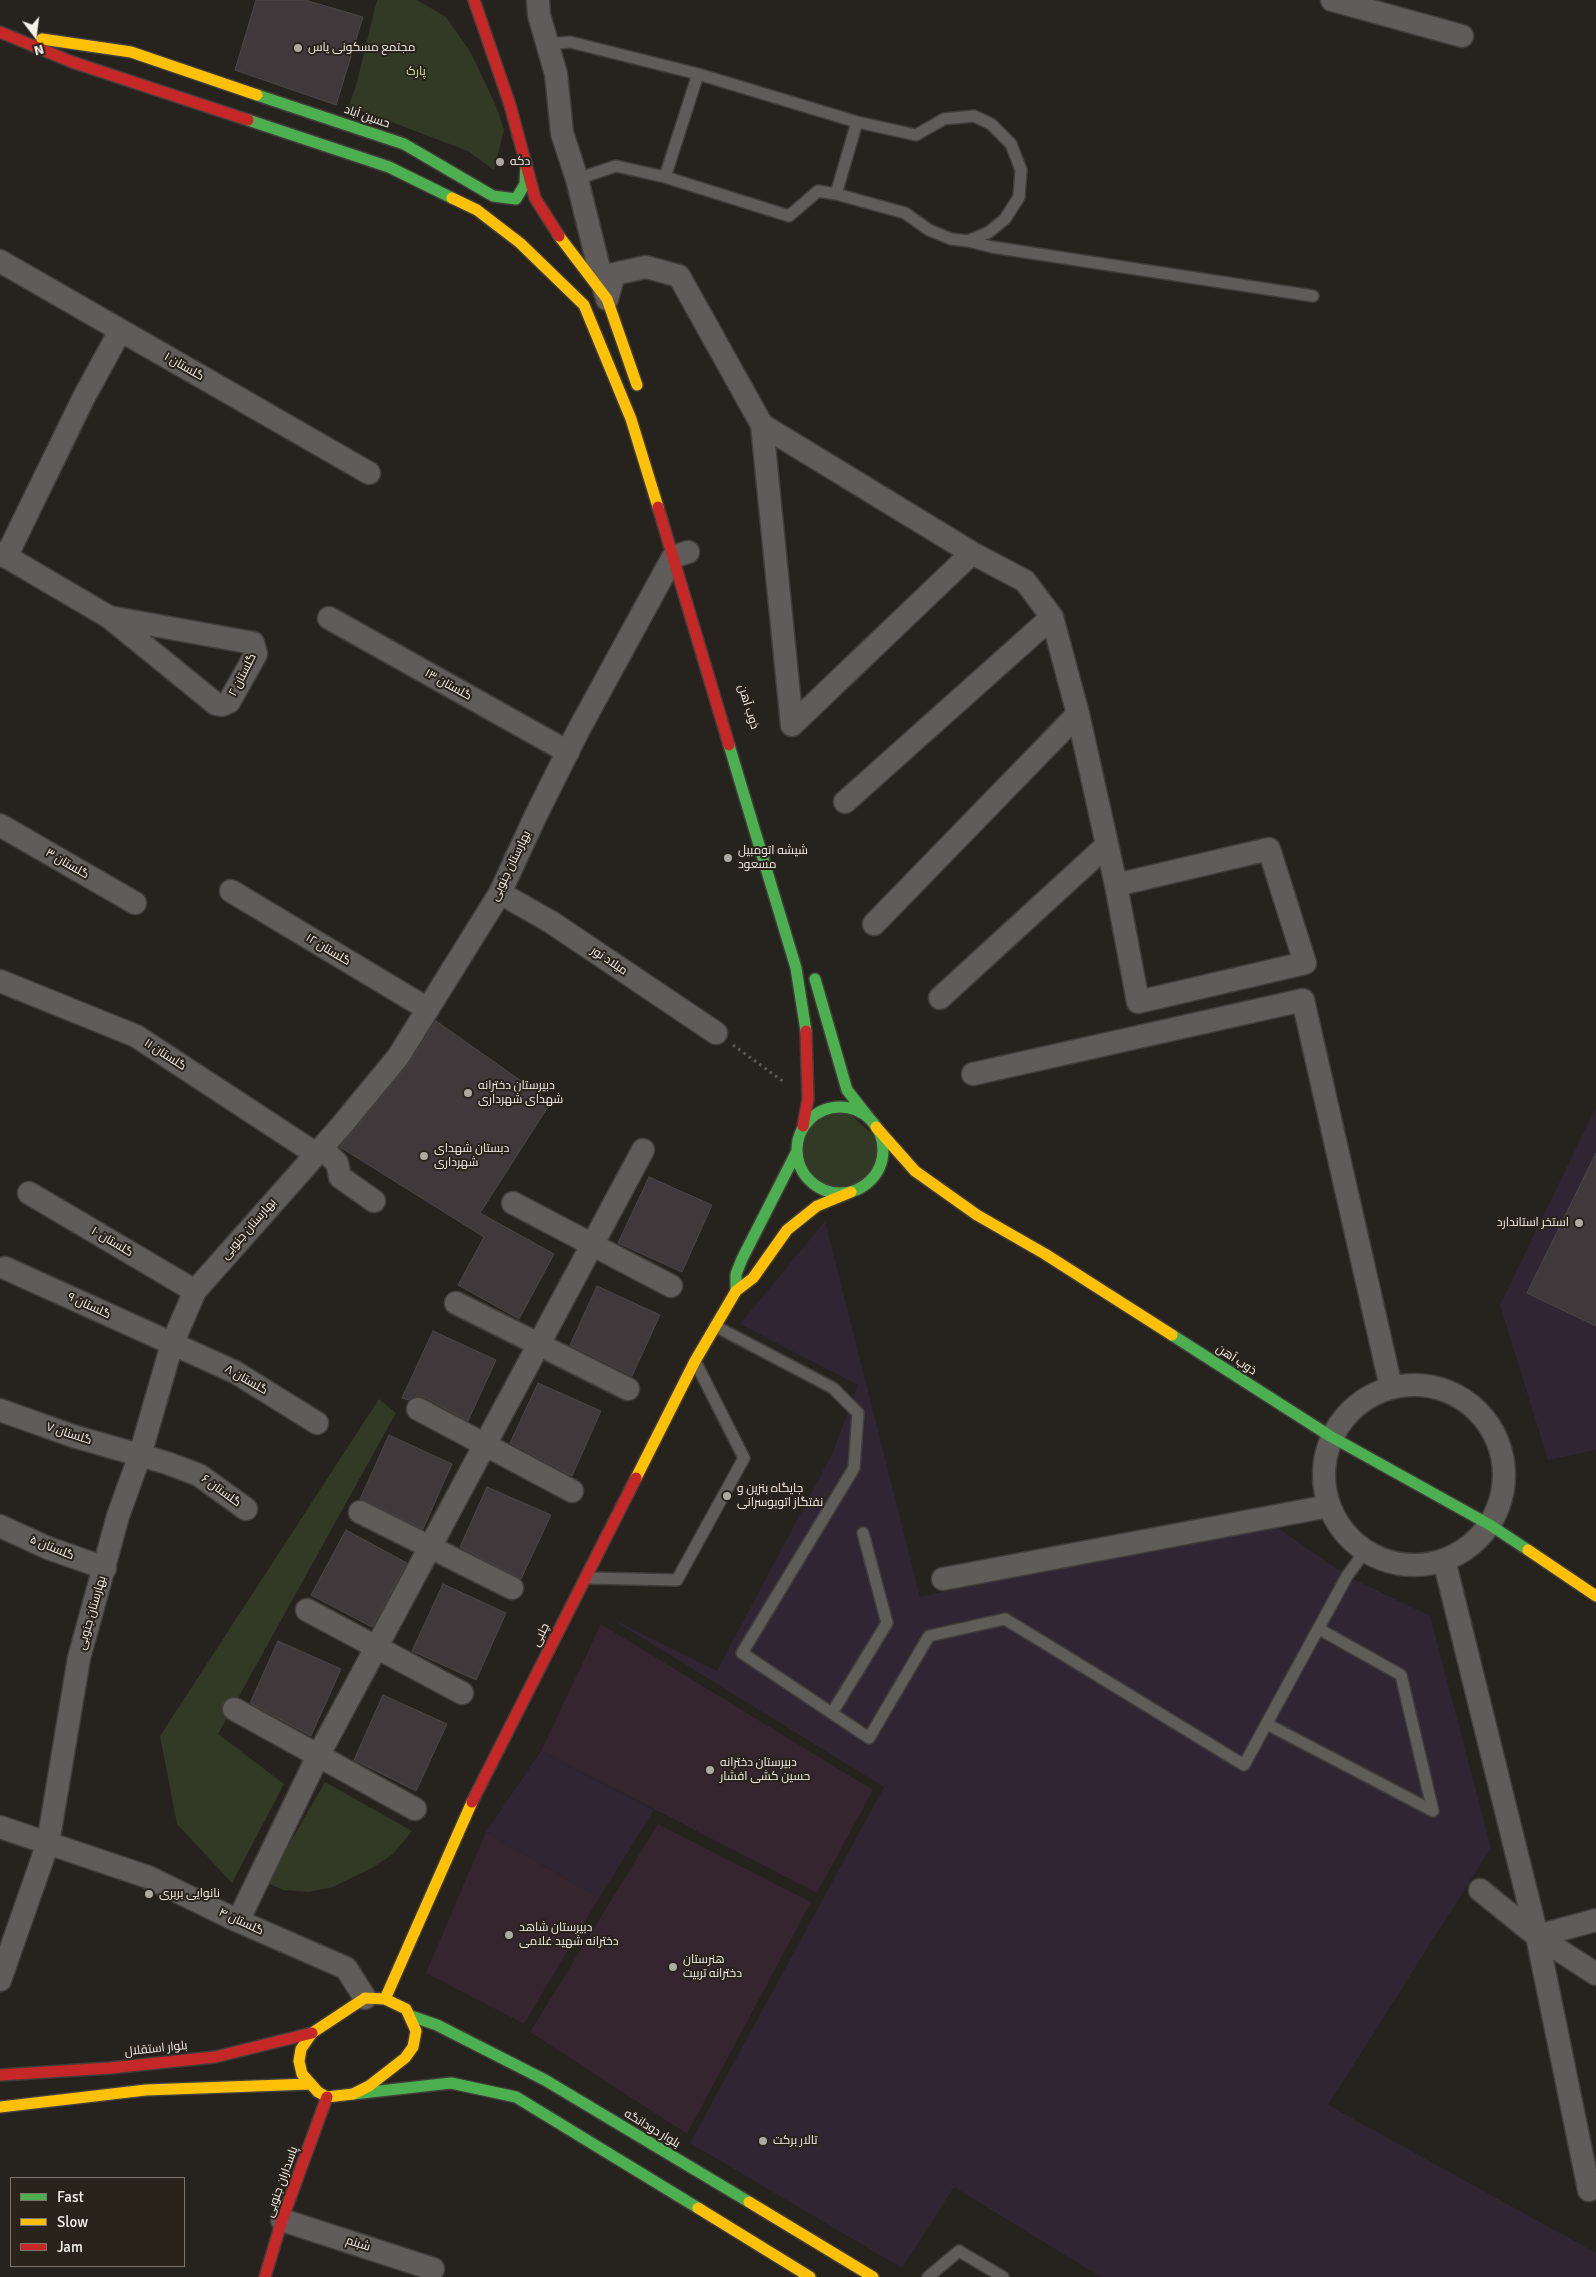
<!DOCTYPE html>
<meta charset="utf-8">
<style>
body{margin:0}
#map{position:relative;width:1596px;height:2277px;overflow:hidden;background:#26221e;font-family:Signika,sans-serif}
canvas{display:block}
.legend{position:absolute;left:10px;top:2177px;width:175px;height:90px;box-sizing:border-box;background:#29231b;border:1px solid #7b756e;margin:0;padding:6px 9px;list-style:none;font-size:15px;color:#f5f1eb}
.legend li{display:flex;align-items:center;gap:10px;height:25px}
.legend b{width:25px;border:1px solid #7b756e}
.north{position:absolute;left:10px;top:10px;width:50px;height:50px;-webkit-text-stroke:4px #29231b;paint-order:stroke;rotate:165deg;font-size:14px;font-weight:700;line-height:20px;text-align:center;color:#f5f1eb}
.north::after{content:'';display:block;margin:auto;width:18px;height:22px;background:#f5f1eb;clip-path:polygon(50% 0,100% 100%,50% 72%,0 100%)}
</style>
<div id="map">
<canvas width="1596" height="2277"></canvas>
<ul class="legend">
<li><b style="height:6px;background:#4caf50"></b>Fast</li>
<li><b style="height:6px;background:#ffc107"></b>Slow</li>
<li><b style="height:6px;background:#c62828"></b>Jam</li>
</ul>
<div class="north">N</div>
</div>
<script>
const context = document.querySelector('canvas').getContext('2d');
context.lineJoin = 'round';
function paint(path, color) {
  context.fillStyle = color;
  context.fill(path, 'evenodd');
}
function shape(rows) {
  const path = new Path2D();
  for (const r of rows) {
    if (r.length === 3) {
      path.moveTo(r[0] + r[2], r[1]);
      path.arc(r[0], r[1], r[2], 0, 2 * Math.PI);
      continue;
    }
    path.moveTo(r[0], r[1]);
    for (let i = 2; i < r.length; i += 2) path.lineTo(r[i], r[i + 1]);
  }
  return path;
}
function strokePath(path, color, width, dash) {
  context.strokeStyle = color;
  context.lineWidth = width;
  context.lineCap = dash ? 'butt' : 'round';
  context.setLineDash(dash || []);
  context.stroke(path);
}
function drawText(font, color, halo, rows, align = 'center') {
  context.font = font + ' Signika,Cairo,sans-serif';
  context.lineWidth = 4;
  context.setLineDash([]);
  context.textBaseline = 'middle';
  context.strokeStyle = halo;
  context.fillStyle = color;
  for (const [text, x, y, turn = 0] of rows) {
    context.save();
    context.translate(x, y);
    context.rotate((+turn || 0) * Math.PI / 180);
    context.textAlign = isNaN(turn) ? turn : align;
    if (halo) context.strokeText(text, 0, 0);
    context.fillText(text, 0, 0);
    context.restore();
  }
}
const commercial = shape([
 [1596,1107,1596,1450,1548,1460,1500,1305],
 [825,1221,920,1597,1265,1519,1347,1576,1430,1616,1491,1848,1328,2105,1596,2253,1596,2277,1101,2277,954,2187,902,2268,690,2143,884,1787,610,1618,717,1671,833,1452,858,1385,740,1324],
 [541,1751,654,1810,599,1898,486,1832]
]);
const education = shape([
 [601,1624,873,1790,817,1893,541,1751],
 [658,1824,811,1902,687,2134,530,2032],
 [486,1832,599,1898,524,2024,426,1973]
]);
const green = shape([
 [377,0,417,0,446,17,471,53,496,106,504,130,494,170,468,151,349,106,357,82],
 [836,1112,849,1113,876,1138,878,1151,876,1164,869,1174,860,1182,837,1188,825,1185,814,1178,807,1169,803,1158,802,1145,805,1134,813,1123,823,1116],
 [379,1399,396,1413,218,1734,284,1784,232,1883,177,1824,160,1736],
 [325,1782,412,1831,393,1854,372,1868,333,1887,309,1892,283,1890,267,1883]
]);
const building = shape([
 [256,0,305,0,363,17,336,105,235,70,256,0],
 [436,1021,551,1102,480,1213,554,1254,519,1319,458,1285,484,1237,340,1147,408,1065,436,1021],
 [1596,1153,1596,1326,1527,1293,1596,1153],
 [649,1177,712,1205,682,1272,618,1243,649,1177],
 [597,1286,660,1315,632,1376,570,1345,597,1286],
 [433,1331,496,1360,468,1421,424,1397,417,1396,409,1400,402,1398,433,1331],
 [538,1383,601,1411,572,1476,510,1443,538,1383],
 [389,1435,452,1464,423,1529,360,1499,389,1435],
 [487,1487,551,1515,521,1579,460,1547,487,1487],
 [346,1530,407,1563,372,1627,311,1595,346,1530],
 [443,1584,506,1613,476,1680,412,1651,443,1584],
 [278,1641,341,1669,311,1736,250,1703,278,1641],
 [383,1695,447,1724,416,1791,354,1760,383,1695]
]);
const path = shape([
 [733,1045,784,1082]
]);
const lane = shape([
 [549,44,570,42,698,74,857,122,836,194,818,191,789,216,665,177,616,166,577,179],
 [665,177,698,74],
 [836,194,905,213,929,230,951,239,968,241,989,232,1005,219,1019,197,1021,170,1011,144,991,124,974,116,944,119,916,135,857,122],
 [968,241,992,247,1313,296],
 [715,1326,833,1388,858,1413,854,1468,742,1653,869,1738,929,1636,1005,1619,1244,1765,1347,1576,1366,1550],
 [587,1578,677,1580,744,1458,697,1365],
 [832,1713,887,1623,863,1533],
 [1267,1724,1433,1811,1401,1675,1319,1629],
 [928,2277,959,2251,1003,2277]
]);
const street = shape([
 [538,0,539,15,556,74,562,133,577,179,605,293],
 [1332,0,1462,36],
 [0,261,369,473],
 [607,299,614,274,646,267,679,276,762,425,972,553,1025,581,1052,617,1078,714,1116,885,1138,1002,1305,963,1269,849,1116,885],
 [762,425,792,725],
 [0,553,109,617,216,704,222,705,229,702,256,654,253,643,109,617],
 [6,557,84,397,120,331],
 [329,618,568,752],
 [792,725,972,553],
 [845,802,1052,617],
 [0,825,135,903],
 [231,891,426,1008],
 [500,893,551,922,716,1033],
 [874,924,1078,714],
 [0,981,136,1036,316,1154],
 [940,998,1107,845],
 [973,1074,1303,1000,1391,1387],
 [322,1148,337,1163,340,1177,374,1201],
 [29,1193,195,1291],
 [513,1203,671,1286],
 [5,1268,235,1372,317,1423],
 [456,1303,628,1389],
 [1414,1475,90],
 [418,1409,572,1491],
 [0,1410,73,1436,167,1463,199,1475,246,1509],
 [360,1512,512,1588],
 [0,1526,48,1548,105,1568],
 [1444,1560,1537,1936,1589,2190],
 [943,1579,1329,1506],
 [307,1610,462,1693],
 [234,1709,415,1809],
 [0,1827,148,1877,238,1921,346,1968,365,1998],
 [1480,1890,1537,1936,1596,1974],
 [238,1921,318,1756,643,1150],
 [1537,1936,1596,1920],
 [0,1980,48,1843,79,1658,118,1516,140,1455,172,1344,195,1291,342,1125,398,1057,500,893,536,815,578,731,673,557,688,552],
 [282,2220,433,2269]
]);
const fast = shape([
 [257,95,404,144,493,196,516,199,525,184,526,164],
 [248,120,389,167,452,198],
 [729,745,796,968,806,1031],
 [815,979,847,1090,869,1118],
 [840,1150,43],
 [736,1291,736,1274,742,1259,796,1153],
 [1172,1335,1330,1436,1490,1525,1528,1550],
 [411,2016,437,2025,545,2080,749,2202],
 [353,2094,451,2083,516,2097,698,2208]
]);
const slow = shape([
 [42,39,131,52,257,95],
 [452,198,477,210,520,243,584,305,631,419,658,507],
 [559,236,607,299,637,385],
 [876,1127,915,1171,977,1215,1045,1254,1172,1335],
 [636,1478,695,1361,736,1291,753,1278,787,1230,817,1206,851,1192],
 [1528,1550,1596,1596],
 [365,1998,385,1999,406,2009,416,2031,413,2047,405,2058,369,2086,353,2094,327,2097,318,2092,302,2074,299,2061,301,2049,312,2033,365,1998],
 [385,1999,472,1802],
 [0,2107,146,2090,309,2084],
 [749,2202,873,2277],
 [698,2208,810,2277]
]);
const jam = shape([
 [474,0,510,105,535,198,559,236],
 [0,32,72,62,248,120],
 [658,507,729,745],
 [803,1126,808,1099,806,1031],
 [472,1802,636,1478],
 [0,2075,110,2068,215,2057,312,2033],
 [265,2277,282,2220,327,2097]
]);
const markers = [
 [298,48,5,"#ada9a3"],
 [500,162,5,"#ada9a3"],
 [728,858,5,"#ada9a3"],
 [468,1093,5,"#ada9a3"],
 [424,1156,5,"#ada9a3"],
 [1579,1223,5,"#ada9a3"],
 [727,1496,5,"#ada9a3"],
 [710,1770,5,"#ada9a3"],
 [149,1894,5,"#ada9a3"],
 [509,1935,5,"#ada9a3"],
 [673,1967,5,"#ada9a3"],
 [763,2141,5,"#ada9a3"]
];
const poiNames = [
 ["مجتمع مسکونی یاس",308,48],
 ["دکه",510,162],
 ["شیشه اتومبیل",738,851],
 ["مسعود",738,865],
 ["دبیرستان دخترانه",478,1086],
 ["شهدای شهرداری",478,1100],
 ["دبستان شهدای",434,1149],
 ["شهرداری",434,1163],
 ["استخر استاندارد",1569,1223,"right"],
 ["جایگاه بنزین و",737,1489],
 ["نفتگاز اتوبوسرانی",737,1503],
 ["دبیرستان دخترانه",720,1763],
 ["حسین کشی افشار",720,1777],
 ["نانوایی بربری",159,1894],
 ["دبیرستان شاهد",519,1928],
 ["دخترانه شهید غلامی",519,1942],
 ["هنرستان",683,1960],
 ["دخترانه تربیت",683,1974],
 ["تالار برکت",773,2141]
];
const parkNames = [
 ["پارک",416,72]
];
const streetNames = [
 ["حسین آباد",367,117,19],
 ["گلستان ۱",184,367,30],
 ["گلستان ۲",243,675,-63],
 ["گلستان ۱۳",448,685,29],
 ["ذوب آهن",748,707,73],
 ["گلستان ۳",67,864,30],
 ["بهارستان جنوبی",511,866,-64],
 ["گلستان ۱۲",328,950,31],
 ["میلاد نور",609,961,34],
 ["گلستان ۱۱",165,1055,33],
 ["بهارستان جنوبی",249,1229,-49],
 ["گلستان ۱۰",112,1242,31],
 ["گلستان ۹",89,1306,25],
 ["ذوب آهن",1236,1360,33],
 ["گلستان ۸",246,1380,30],
 ["گلستان ۷",69,1434,18],
 ["گلستان ۶",221,1491,36],
 ["گلستان ۵",52,1548,22],
 ["بهارستان جنوبی",92,1613,-74],
 ["چلبی",541,1635,-63],
 ["گلستان ۴",241,1922,25],
 ["بلوار استقلال",156,2049,-6],
 ["بلوار دودانگه",652,2129,31],
 ["پاسداران جنوبی",282,2182,-70],
 ["شبنم",358,2244,18]
];
paint(commercial, '#302633');
paint(education, '#34252e');
paint(green, '#323a26');
paint(building, '#40393c');
strokePath(building, '#4a4747', 1);
strokePath(lane, '#413d3a', 14);
strokePath(street, '#413d3a', 25);
strokePath(fast, '#413d3a', 14);
strokePath(slow, '#413d3a', 14);
strokePath(jam, '#413d3a', 14);
strokePath(path, '#5d5a57', 3, [2.5, 4]);
strokePath(lane, '#5f5c59', 11);
strokePath(street, '#5f5c59', 22);
strokePath(fast, '#4caf50', 11);
strokePath(slow, '#ffc107', 11);
strokePath(jam, '#c62828', 11);
for (const [x, y, r, color] of markers) {
  const dot = new Path2D();
  dot.arc(x, y, r, 0, 2 * Math.PI);
  context.fillStyle = color;
  context.fill(dot);
  strokePath(dot, '#29231b', 2);
}
drawText('12px', '#f5f1eb', '#29231b', poiNames, 'left');
drawText('12px', '#d0ebae', '#29231b', parkNames);
drawText('12px', '#f5f1eb', '#29231b', streetNames);
</script>
